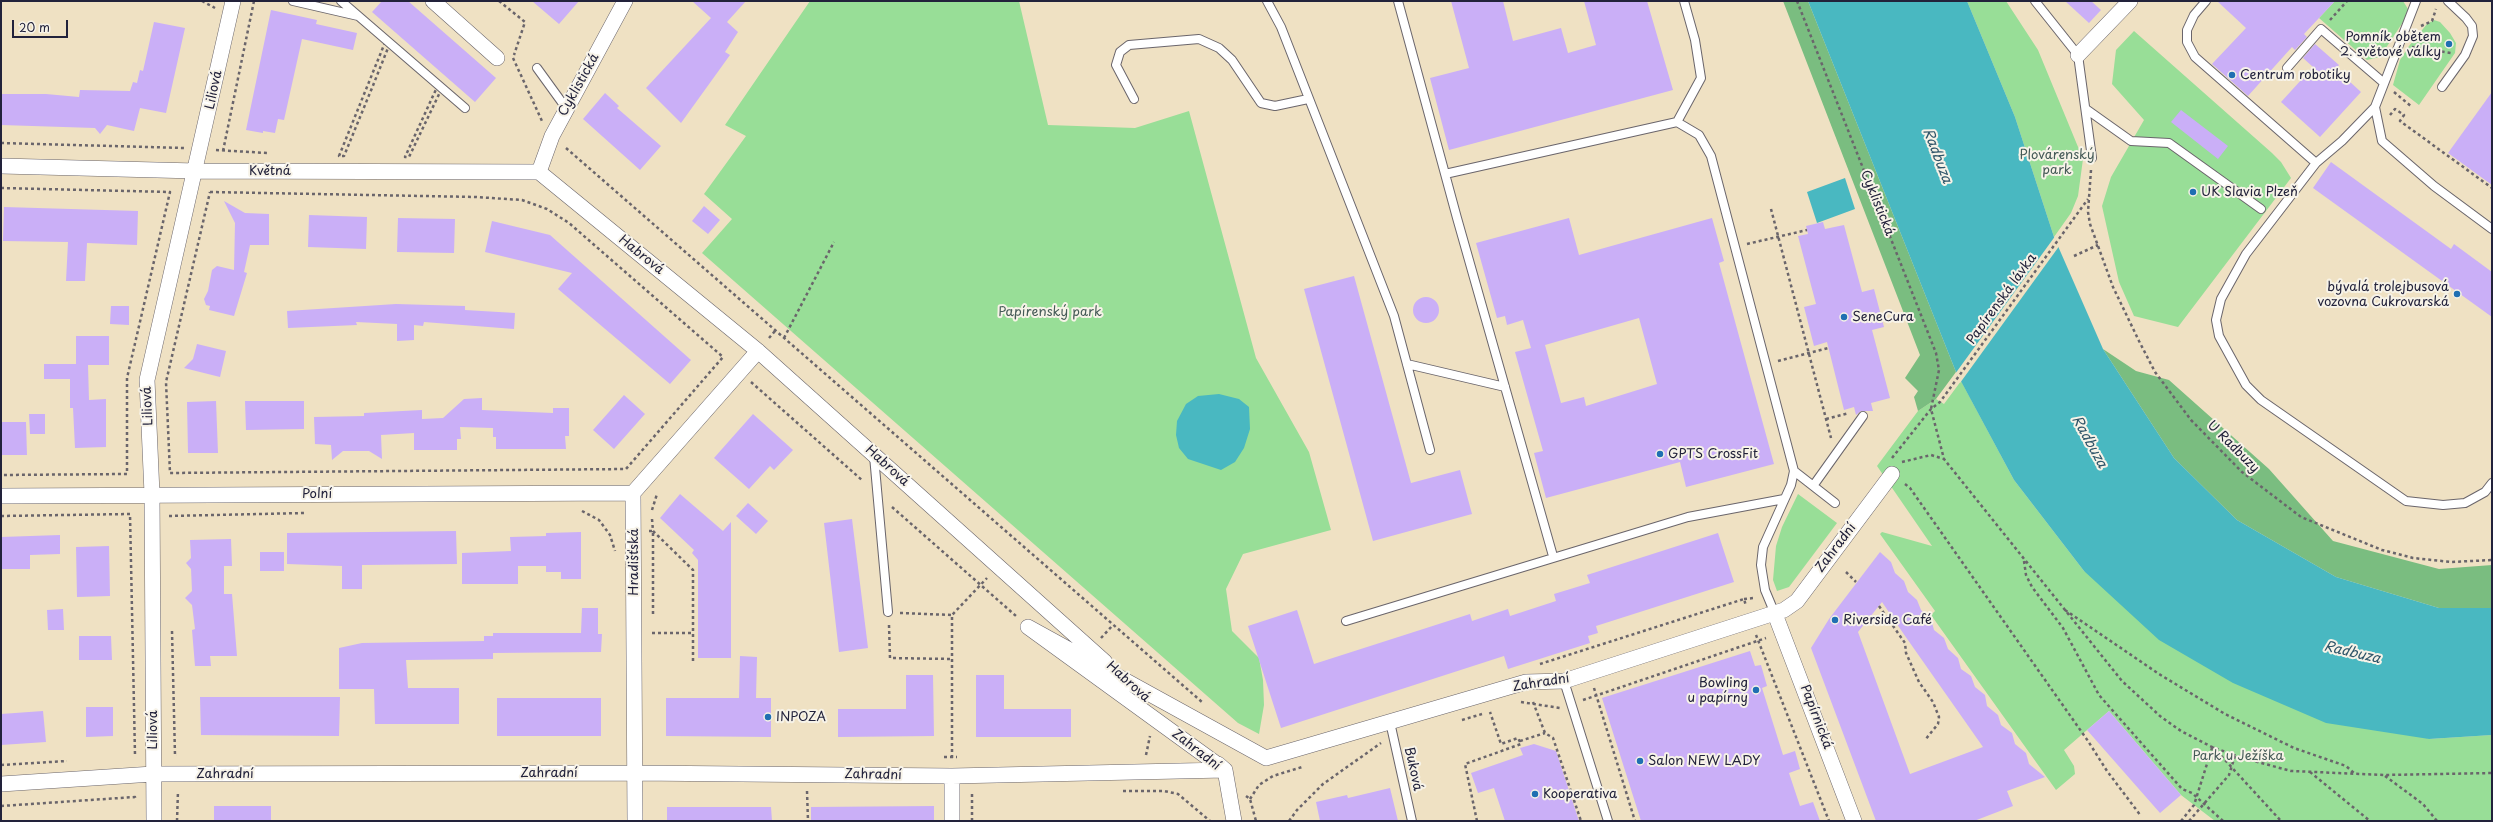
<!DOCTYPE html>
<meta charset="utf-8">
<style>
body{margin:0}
#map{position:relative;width:2493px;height:822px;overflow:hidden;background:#efe1c3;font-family:"Playpen Sans",sans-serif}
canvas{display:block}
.frame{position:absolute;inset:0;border:2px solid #22223b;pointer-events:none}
.scale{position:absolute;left:12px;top:20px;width:56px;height:18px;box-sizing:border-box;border:2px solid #22223b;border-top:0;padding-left:5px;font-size:12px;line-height:14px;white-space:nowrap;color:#22223b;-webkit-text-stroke:3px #f7f3e8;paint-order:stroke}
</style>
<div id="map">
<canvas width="2493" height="822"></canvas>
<div class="frame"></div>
<div class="scale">20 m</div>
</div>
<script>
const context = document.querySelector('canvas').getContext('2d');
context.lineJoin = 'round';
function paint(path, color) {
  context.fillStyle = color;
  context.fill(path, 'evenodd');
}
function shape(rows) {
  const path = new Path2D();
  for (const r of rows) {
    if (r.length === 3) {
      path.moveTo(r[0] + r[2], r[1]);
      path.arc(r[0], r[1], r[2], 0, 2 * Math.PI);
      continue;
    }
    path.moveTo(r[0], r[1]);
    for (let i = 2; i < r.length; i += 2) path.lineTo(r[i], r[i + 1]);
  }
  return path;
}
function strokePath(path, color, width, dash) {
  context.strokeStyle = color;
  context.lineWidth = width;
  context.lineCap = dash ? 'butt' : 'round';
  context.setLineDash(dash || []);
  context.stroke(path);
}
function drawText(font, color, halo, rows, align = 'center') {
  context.font = font + ' "Playpen Sans",sans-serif';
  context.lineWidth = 4;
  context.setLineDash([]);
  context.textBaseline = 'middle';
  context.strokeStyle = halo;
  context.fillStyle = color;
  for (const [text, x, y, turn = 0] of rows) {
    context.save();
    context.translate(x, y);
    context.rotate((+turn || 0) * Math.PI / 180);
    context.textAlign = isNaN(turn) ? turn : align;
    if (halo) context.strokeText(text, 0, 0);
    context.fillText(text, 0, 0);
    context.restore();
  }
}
const green = shape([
 [810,1,1019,1,1048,125,1135,128,1189,111,1256,358,1309,452,1331,530,1243,554,1226,589,1232,631,1259,658,1263,680,1264,705,1259,734,1238,723,702,253,732,219,704,194,746,136,725,125],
 [1967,1,2006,1,2038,50,2083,159,2078,196,2071,213,2054,237,2015,117],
 [2335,1,2403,1,2408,9,2403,22,2380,57,2367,60,2319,18],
 [2434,20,2440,22,2450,33,2456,43,2455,53,2419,105,2393,85,2400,60,2409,46,2427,24],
 [2134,31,2272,153,2281,162,2291,178,2178,327,2134,316,2119,282,2102,206,2111,177,2144,120,2112,84,2116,50],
 [1961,381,2014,480,2084,571,2429,739,2492,735,2492,821,2215,821,2181,795,2109,711,2064,750,2074,766,2075,774,2056,790,1931,615,1935,611,1880,534,1882,532,1932,546,1877,466,1918,411,1936,399,1944,404],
 [1798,494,1837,523,1789,587,1777,591,1773,580,1776,546,1782,527]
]);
const forest = shape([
 [1783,1,1808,1,1956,372,1936,399,1918,411,1914,397,1918,391,1905,378,1920,355],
 [2103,349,2136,371,2169,380,2269,469,2333,541,2439,569,2492,565,2492,608,2439,608,2336,577,2237,520,2174,458]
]);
const water = shape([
 [1808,1,1967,1,2015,117,2054,237,2103,349,2174,458,2237,520,2336,577,2439,608,2492,608,2492,735,2429,739,2326,723,2233,683,2159,640,2084,571,2014,480,1956,372],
 [1845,178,1855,209,1817,223,1807,192],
 [1219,394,1239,399,1249,407,1250,429,1244,448,1235,462,1221,470,1188,459,1179,448,1176,435,1177,421,1186,404,1198,396]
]);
const pier = shape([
 [2056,235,2060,245,1960,383,1955,374]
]);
const building = shape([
 [382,1,408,1,496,78,475,102,372,12],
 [532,1,579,1,559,24],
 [692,1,746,1,727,22,738,32,725,52,730,55,681,123,646,88,711,18],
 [1451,1,1503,1,1513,41,1561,28,1568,53,1596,45,1584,1,1647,1,1673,90,1449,150,1430,78,1469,68],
 [2065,1,2091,1,2101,10,2089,23],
 [2217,1,2335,1,2304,34,2307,37,2295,50,2292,47,2248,96,2212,64,2246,28],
 [271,10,317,20,316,24,357,33,353,50,302,39,284,120,278,119,275,133,263,131,263,133,246,130],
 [154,22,185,28,166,113,140,108,134,131,107,125,100,134,95,128,1,125,1,94,46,94,79,97,80,90,130,91,133,82,137,83,140,70,143,71],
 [2315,44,2339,65,2336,69,2361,92,2320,137,2281,102,2313,67,2303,58],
 [2492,92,2492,185,2448,153],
 [605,93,619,106,617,108,661,146,640,170,583,119],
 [2181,110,2228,146,2218,159,2171,122],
 [2331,162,2451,249,2454,244,2492,272,2492,317,2313,188],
 [224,201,245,213,269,214,269,245,250,245,244,272,247,273,234,316,209,310,210,306,206,305,204,299,208,291,212,270,217,266,234,270,235,223],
 [704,206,720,220,708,234,692,221],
 [4,207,138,211,137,245,87,243,85,281,66,281,68,242,3,241],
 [309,215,367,217,366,249,308,247],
 [398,218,455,219,454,253,397,252],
 [1569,218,1579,255,1712,218,1724,261,1719,263,1774,464,1686,487,1680,462,1546,498,1534,453,1543,451,1515,352,1531,348,1523,320,1507,325,1505,316,1497,318,1476,243],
 [1639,318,1657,384,1586,406,1584,397,1561,403,1545,345],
 [492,221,550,235,691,360,670,384,558,289,572,273,485,252],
 [1823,222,1825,229,1844,225,1862,292,1874,289,1884,327,1872,330,1890,398,1871,403,1873,411,1861,411,1856,415,1854,407,1844,410,1827,342,1814,346,1804,307,1816,304,1798,236,1808,234,1806,226],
 [1354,276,1411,483,1460,470,1472,514,1373,541,1304,289],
 [1426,310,13],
 [396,304,465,306,465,310,515,313,514,329,424,322,423,326,414,325,414,340,397,341,397,324,356,322,357,325,288,328,287,311],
 [111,306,129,306,129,325,110,324],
 [76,336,109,336,109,365,88,365,89,400,106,399,106,447,75,448,73,408,70,408,70,379,44,379,44,364,76,364],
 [197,344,226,351,220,377,184,368,193,359],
 [624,395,645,414,614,449,593,430],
 [482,398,482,410,553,413,553,408,569,408,569,436,565,436,566,449,496,449,496,437,493,437,493,428,460,427,461,439,457,439,457,450,414,450,414,433,381,435,382,459,369,451,343,451,332,460,331,445,315,444,314,417,364,416,364,413,422,410,422,419,443,418,464,399],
 [216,401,218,453,188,453,187,402],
 [245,401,304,401,304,429,246,430],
 [29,414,45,414,45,434,30,434],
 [753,414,793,450,774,470,770,466,749,489,714,458],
 [1,422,26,422,27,455,1,455],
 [680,494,723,531,731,522,731,658,698,658,698,560,692,553,694,550,660,518],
 [748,503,768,521,756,534,736,516],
 [852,519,868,648,839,652,824,523],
 [456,531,457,564,362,565,362,589,342,589,342,566,287,564,287,533],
 [581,532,581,579,561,579,561,572,546,572,546,566,518,566,518,584,462,584,462,553,511,551,510,537,546,536,546,533],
 [1718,533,1734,582,1596,626,1598,633,1588,636,1590,643,1508,669,1504,656,1281,728,1248,626,1297,610,1314,664,1470,614,1472,621,1508,609,1510,616,1556,601,1554,594,1590,583,1587,575],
 [60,535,60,554,30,555,30,569,1,569,1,537],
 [231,539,232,566,224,566,224,594,232,594,237,656,210,656,211,666,195,666,192,630,195,629,192,605,185,598,192,591,191,569,186,563,191,558,190,540],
 [109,546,110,596,77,597,76,547],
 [260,552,284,552,284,571,260,571],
 [1880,552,1891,562,1895,573,1904,581,1908,592,1917,600,1921,610,1931,619,1934,630,1944,638,1948,649,1958,658,1961,669,1971,676,1975,687,1985,695,1987,706,1998,715,2001,725,2012,733,2015,744,2026,753,2029,764,2045,777,2007,791,2013,806,1974,821,1876,821,1811,648,1829,619],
 [1882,602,1903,633,1983,747,1910,774,1858,632],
 [582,608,598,608,598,634,602,634,601,652,493,653,493,659,406,660,408,688,459,688,459,724,375,724,374,689,339,689,339,648,362,643,484,641,484,636,493,636,493,633,581,633],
 [63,609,64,630,48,630,47,610],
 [79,636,111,636,112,660,79,660],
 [1750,651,1755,666,1761,665,1767,686,1762,688,1783,755,1795,751,1800,769,1789,773,1800,806,1813,802,1820,821,1641,821,1602,698],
 [740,656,757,657,756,698,771,698,771,737,666,736,666,698,739,698],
 [906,675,933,675,934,736,838,737,838,709,906,709],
 [976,675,1004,675,1004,709,1071,709,1071,737,976,737],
 [200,697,340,697,339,736,201,735],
 [497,698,601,698,601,736,497,736],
 [86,707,113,707,113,736,86,737],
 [43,711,46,742,1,745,1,714],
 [2109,711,2181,795,2160,813,2087,730],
 [1534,744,1556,751,1579,821,1505,821,1494,788,1478,793,1471,773,1523,755,1520,748],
 [1390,788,1398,821,1320,821,1316,802,1347,795,1348,798],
 [214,806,271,806,271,821,214,821],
 [934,806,934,821,811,821,811,807],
 [667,807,771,807,772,821,667,821]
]);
const path = shape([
 [202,1,215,8],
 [499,1,525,22,514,55],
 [1797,1,1936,353,1939,370,1931,409,1944,459,2122,681,2160,716,2181,731,2212,747,2243,758,2291,771,2385,775,2492,773],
 [2330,20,2347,1],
 [2421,26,2432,21,2436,9],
 [386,40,390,43,372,88,344,156,339,156,386,40],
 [2412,47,2451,53],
 [513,58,542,121],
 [438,85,442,88,409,157,405,157,438,85],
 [2394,92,2412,107],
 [2390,115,2395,109,2404,115,2400,121,2492,188],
 [1,143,184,148],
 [566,148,1202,702],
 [216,150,267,153],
 [223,151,254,1],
 [2091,170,2088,212,2090,224,2113,287,2139,341,2155,372,2191,420,2242,472,2301,517,2382,550,2413,558,2451,562,2492,560],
 [1,188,170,192,127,378,127,474,1,475],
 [210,192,476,197,522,200,547,209,569,223,723,357,626,469,170,473,166,382,210,192],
 [1771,209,1831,438],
 [1747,244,1807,230],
 [2074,256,2098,245],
 [769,338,775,331],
 [784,338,834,242],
 [1778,361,1828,348],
 [751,382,863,481],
 [1826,419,1849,413],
 [1892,458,1931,409,1940,402,2088,199],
 [1902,462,1931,455,1944,459],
 [1905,484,1910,488,2088,741,2107,771,2141,816],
 [892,507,1016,616],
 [652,510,657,494],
 [582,511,599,520,610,535,615,551],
 [1,516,130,514,135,755],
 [169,516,305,513],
 [652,519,653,531,693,570,693,663],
 [649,531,653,531,653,617],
 [2024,561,2026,575,2032,587,2063,628,2099,695,2182,789,2192,793,2223,821],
 [1846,572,1856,582],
 [1744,599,1754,598],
 [1879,606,1905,643,1906,653,1919,682,1933,702,1939,717,1938,724,1925,740],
 [2065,610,2159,674,2225,714,2294,748,2346,766,2355,774],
 [900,613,952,615],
 [889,625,890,658,952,659],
 [172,631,175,755,177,755],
 [652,633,693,633],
 [1756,635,1829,821],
 [1101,638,1113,625],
 [1540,664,1744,599,1746,606],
 [1594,688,1635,821],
 [1583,700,1766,638],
 [1521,702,1560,708],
 [1533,702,1545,733,1553,738,1581,821],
 [1462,720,1482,714],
 [1520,741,1545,733],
 [2213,747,2281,821],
 [1146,755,1150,736],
 [944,757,957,757],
 [952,758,952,615,987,578],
 [1,765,67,761],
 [2310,772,2370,821],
 [2385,776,2423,804,2437,821],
 [807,791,808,821],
 [1123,791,1164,791,1178,794,1210,821],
 [1246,796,1250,799,1256,821],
 [1250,799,1259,785,1273,776,1302,767],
 [1,806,135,797,135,800],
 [177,821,178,791],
 [972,821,972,793],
 [1289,821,1297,810,1323,784,1381,743],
 [1477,821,1465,764,1521,744,1518,738,1501,744,1490,712],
 [2181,821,2194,805,2212,748],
 [2189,821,2229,775,2235,756]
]);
const service = shape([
 [293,1,358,16],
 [341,1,465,108],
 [1267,1,1281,27,1394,316,1430,450],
 [1398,1,1457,218,1553,556],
 [1684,1,1695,40,1701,78,1677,122,1699,135,1711,156,1794,471,1791,485,1763,547,1761,565,1765,590,1775,614],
 [2035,1,2078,55,2092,158],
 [2206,1,2194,15,2187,30,2187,42,2195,57,2316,163],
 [2416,1,2375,107,2382,141,2434,186,2492,229],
 [537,68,566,108],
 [2287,68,2321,29,2384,83],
 [2442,87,2465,55,2473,36,2472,26,2466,18,2448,1],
 [1134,99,1116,65,1120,52,1129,45,1199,39,1219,48,1232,60,1261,103,1275,106,1308,99],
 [2375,107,2342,141,2316,163,2246,254,2221,299,2216,320,2219,336,2246,385,2261,400,2406,501,2443,505,2465,503,2485,492,2492,483],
 [2086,109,2131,141,2169,143,2261,209],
 [1445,174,1677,122],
 [1407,364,1505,387],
 [874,456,888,612],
 [1794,471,1835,503],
 [1813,486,1863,416],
 [1346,621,1688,517,1784,499],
 [1564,681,1608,821],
 [1390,722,1412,821]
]);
const minor = shape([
 [433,1,497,58],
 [2078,55,2130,1],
 [1,166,196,171,539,172],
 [539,172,758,351,1105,662],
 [539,172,552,136,625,1],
 [1,496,633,493],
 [1775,614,1854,821],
 [1218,764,1225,770,1234,821],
 [952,776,952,821],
 [1,784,153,774,635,773,952,776,1225,770,1028,627,1266,758,1526,682,1564,681,1784,610,1797,601,1892,474],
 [154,821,152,494,147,380,233,1],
 [635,821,633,493,758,351]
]);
const markers = [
 [2449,44,4,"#1f6fb2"],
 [2232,75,4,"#1f6fb2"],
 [2193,192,4,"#1f6fb2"],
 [2457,294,4,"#1f6fb2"],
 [1844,317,4,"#1f6fb2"],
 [1660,454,4,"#1f6fb2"],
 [1835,620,4,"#1f6fb2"],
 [1756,690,4,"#1f6fb2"],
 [768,717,4,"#1f6fb2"],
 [1640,761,4,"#1f6fb2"],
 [1535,794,4,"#1f6fb2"]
];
const poiNames = [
 ["Pomník obětem",2441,37,"right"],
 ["2. světové války",2441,52,"right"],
 ["Centrum robotiky",2240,75],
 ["UK Slavia Plzeň",2201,192],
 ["bývalá trolejbusová",2449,287,"right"],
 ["vozovna Cukrovarská",2449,302,"right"],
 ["SeneCura",1852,317],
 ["GPTS CrossFit",1668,454],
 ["Riverside Café",1843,620],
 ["Bowling",1748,683,"right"],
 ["u papírny",1748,698,"right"],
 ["INPOZA",776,717],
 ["Salon NEW LADY",1648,761],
 ["Kooperativa",1543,794]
];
const streetNames = [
 ["Cyklistická",579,85,-61],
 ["Liliová",214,90,-78],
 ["Květná",270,171],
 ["Cyklistická",1877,203,68],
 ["Habrová",641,255,39],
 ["Papírenská lávka",2002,299,-54],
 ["Liliová",148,406,-93],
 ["U Radbuzy",2233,447,45],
 ["Habrová",887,466,42],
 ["Polní",317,494],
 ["Zahradní",1836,548,-53],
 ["Hradišťská",634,562,-90],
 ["Habrová",1128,682,42],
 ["Zahradní",1541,683,-9],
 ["Papírnická",1816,717,69],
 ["Liliová",153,730,-90],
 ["Zahradní",1196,750,38],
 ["Buková",1413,769,78],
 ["Zahradní",549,773],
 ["Zahradní",225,774],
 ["Zahradní",873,775,1]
];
const parkNames = [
 ["Plovárenský",2057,155],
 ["park",2057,170],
 ["Papírenský park",1050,312],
 ["Park u Ježíška",2238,756]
];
const waterNames = [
 ["Radbuza",1937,156,69],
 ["Radbuza",2089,442,61],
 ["Radbuza",2352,653,13]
];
paint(green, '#98de97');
paint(forest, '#7abd80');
paint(water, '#49b8c1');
paint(pier, '#efe1c3');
paint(building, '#caaff7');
strokePath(service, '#6a656b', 10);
strokePath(minor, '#6a656b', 16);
strokePath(path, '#6a656b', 2.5, [3, 3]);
strokePath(service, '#fff', 8);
strokePath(minor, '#fff', 15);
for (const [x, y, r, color] of markers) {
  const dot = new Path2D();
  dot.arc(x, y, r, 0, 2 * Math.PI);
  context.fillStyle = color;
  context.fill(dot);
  strokePath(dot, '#f7f3e8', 1.5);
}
drawText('13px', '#22223b', '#f7f3e8', poiNames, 'left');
drawText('13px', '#22223b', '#f7f3e8', streetNames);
drawText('13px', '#455a57', '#f7f3e8', parkNames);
drawText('italic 14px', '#30566a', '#f7f3e8', waterNames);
</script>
